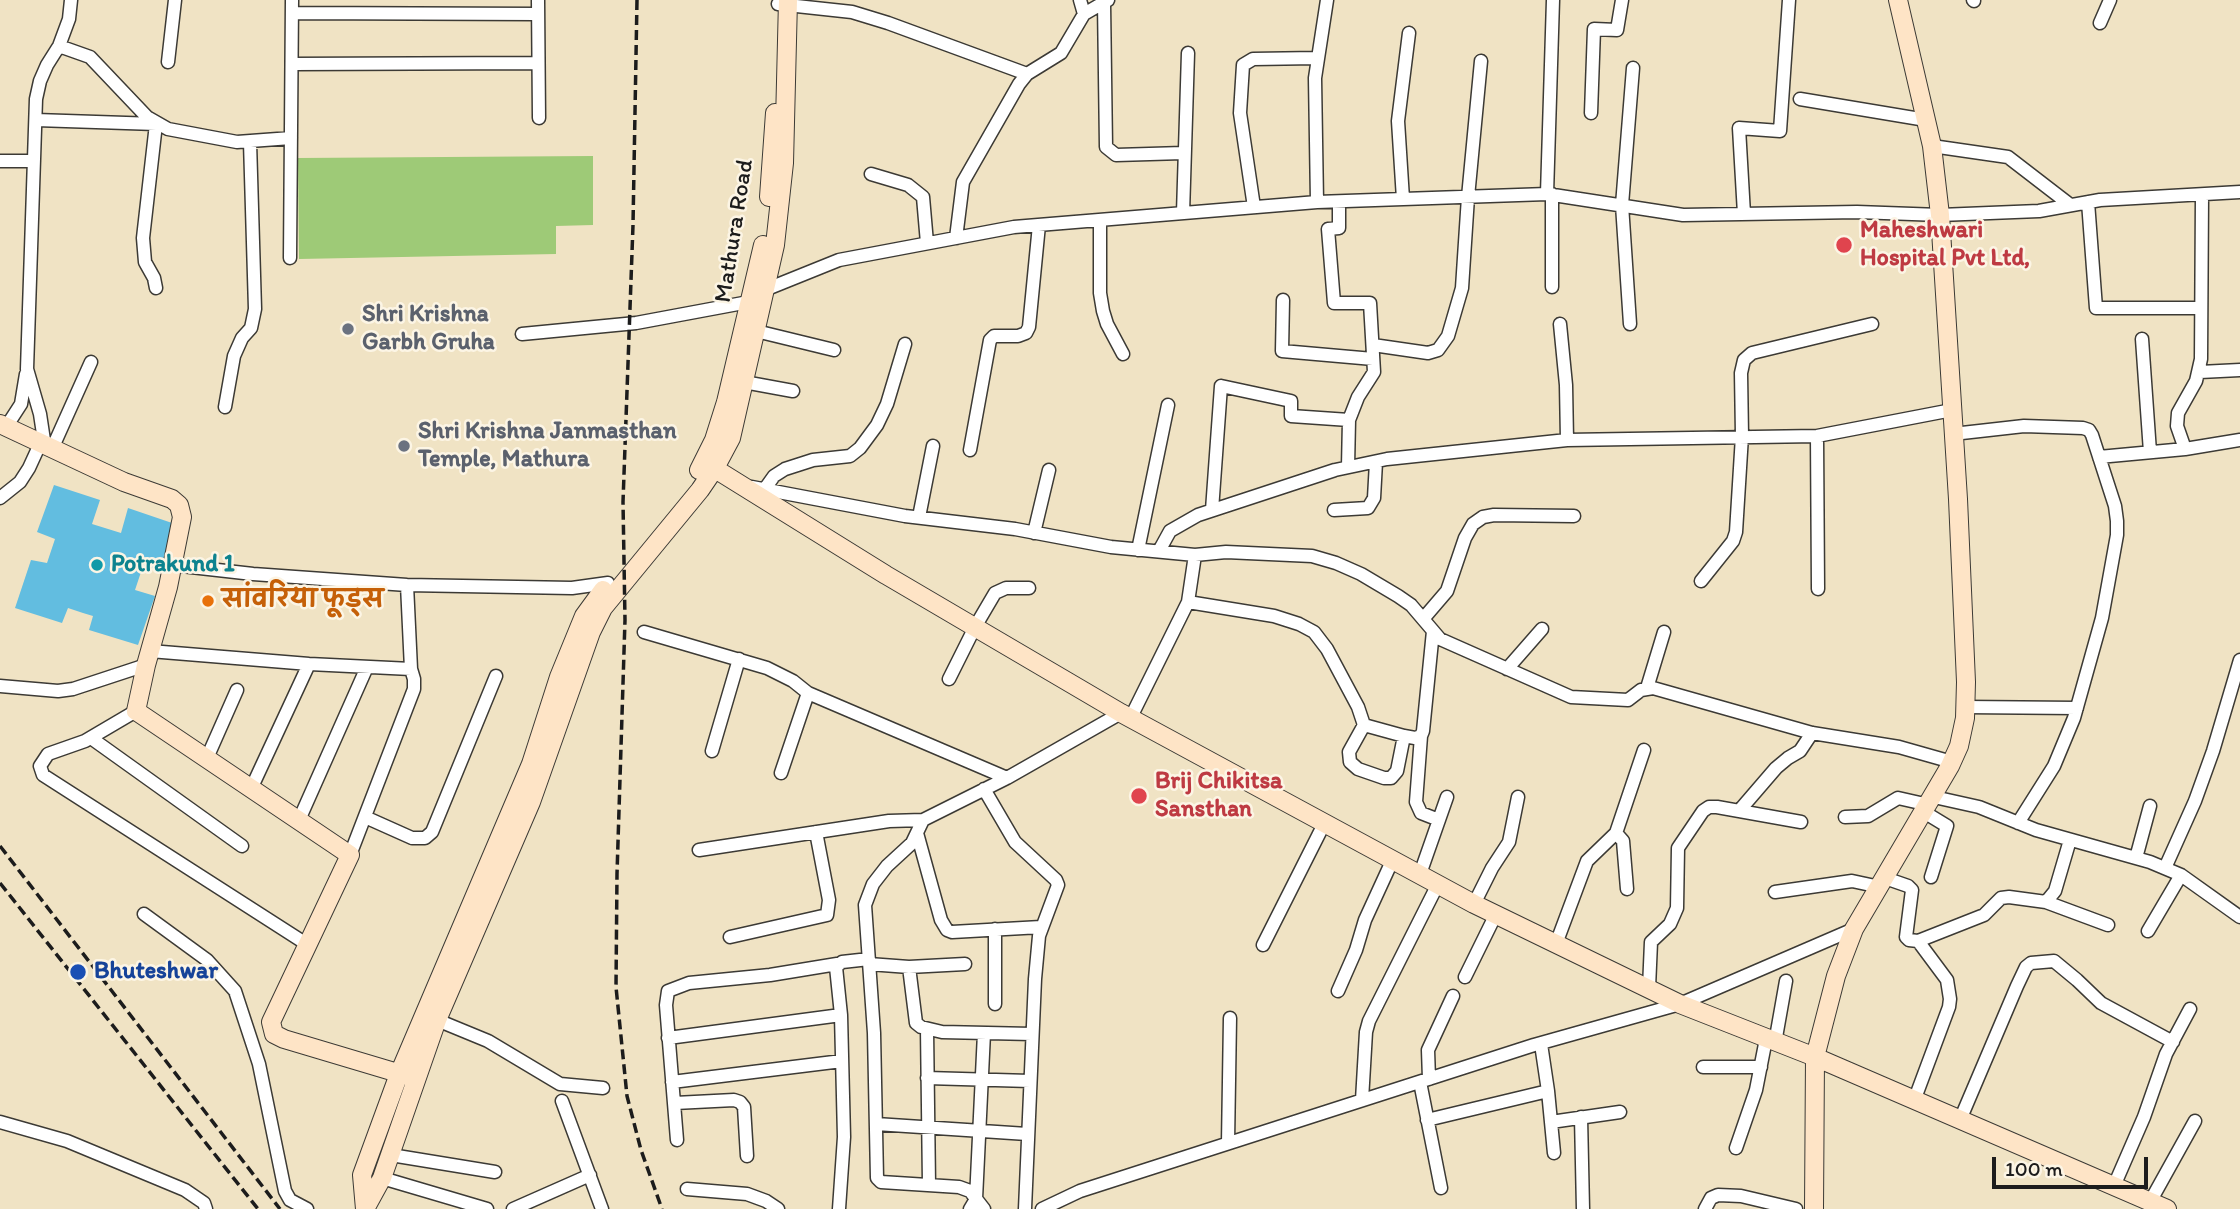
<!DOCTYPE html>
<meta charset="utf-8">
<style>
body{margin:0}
#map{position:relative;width:2240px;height:1209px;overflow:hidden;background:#f0e3c4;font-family:Itim,sans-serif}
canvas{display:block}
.scale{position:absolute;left:1992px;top:1157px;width:156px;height:32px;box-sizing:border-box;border:4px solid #1c1c1c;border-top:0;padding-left:9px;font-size:21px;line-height:24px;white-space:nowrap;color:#1c1c1c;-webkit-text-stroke:5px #fcf5e5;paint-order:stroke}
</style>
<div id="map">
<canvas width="2240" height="1209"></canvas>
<div class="scale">100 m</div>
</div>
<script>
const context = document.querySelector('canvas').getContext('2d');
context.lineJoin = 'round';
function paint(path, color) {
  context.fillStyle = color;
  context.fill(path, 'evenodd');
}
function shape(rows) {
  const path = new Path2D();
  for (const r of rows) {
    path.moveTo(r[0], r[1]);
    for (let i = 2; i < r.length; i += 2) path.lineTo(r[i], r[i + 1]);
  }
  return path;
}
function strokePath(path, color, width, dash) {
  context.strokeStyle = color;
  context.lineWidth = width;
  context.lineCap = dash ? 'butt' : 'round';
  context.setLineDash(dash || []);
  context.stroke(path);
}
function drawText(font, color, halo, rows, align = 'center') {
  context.font = font + ' Itim,"Playpen Sans Deva",sans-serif';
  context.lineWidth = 5;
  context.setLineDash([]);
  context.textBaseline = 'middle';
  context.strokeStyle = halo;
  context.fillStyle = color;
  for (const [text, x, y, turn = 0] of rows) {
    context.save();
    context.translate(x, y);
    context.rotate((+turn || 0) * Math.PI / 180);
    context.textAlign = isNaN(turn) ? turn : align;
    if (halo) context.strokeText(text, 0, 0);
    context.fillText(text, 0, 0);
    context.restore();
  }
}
const green = shape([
 [593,156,593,225,556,226,556,254,299,259,298,158]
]);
const water = shape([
 [54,485,100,500,92,524,121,533,128,508,175,524,163,570,143,566,135,590,155,596,138,645,89,630,93,616,83,613,68,608,62,623,15,608,31,560,47,563,55,539,37,532]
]);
const street = shape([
 [538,0,539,118],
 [1080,0,1084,14],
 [1973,0,1974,1],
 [1104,3,1106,147,1116,155,1183,153],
 [778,4,852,12,888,23,1027,74],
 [292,13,538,14],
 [2100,23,2110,0],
 [59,46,90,57,147,117,168,129,237,142,291,138],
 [168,62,175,0],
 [292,64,538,63],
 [1800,99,1926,120],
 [1591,113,1594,29,1617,30,1622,0],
 [36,120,156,124,143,238,145,262,154,278,156,288],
 [1932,146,2008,157,2069,204],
 [0,161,34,161],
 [871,174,908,185,923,197,927,243],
 [1547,194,1553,0],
 [1552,194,1552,287],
 [1403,199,1398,121,1409,33],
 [1317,202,1315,78,1327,0],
 [2088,202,2096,308,2201,308],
 [1339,206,1339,228,1328,229,1334,303,1370,303,1374,372,1358,397,1349,420,1348,467],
 [1254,207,1240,113,1243,65,1253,59,1316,58],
 [1183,213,1188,53],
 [1744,214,1739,128,1780,131,1789,0],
 [1100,220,1100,293,1103,311,1107,324,1123,354],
 [956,238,963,182,1019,84,1027,74,1061,53,1084,14,1108,0],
 [290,258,292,0],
 [767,289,839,260,1014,227,1317,202,1547,194,1683,215,1857,212,1940,215,2039,211,2100,200,2240,192],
 [1283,300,1282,351,1373,359],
 [1560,324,1566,385,1567,440],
 [1630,324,1622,205,1633,68],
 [756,331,834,350],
 [522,334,636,323,754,301],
 [2142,339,2150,452],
 [1373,345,1428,353,1438,350,1448,336,1462,288,1468,197,1481,61],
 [2200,372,2240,370],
 [744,382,793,391],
 [225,407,234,356,242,338,251,328,255,309,250,142],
 [2,425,10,421,21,404,26,374],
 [1953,434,2024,426,2083,428,2089,430,2092,435,2115,506,2117,521,2117,535,2102,618,2074,718,2054,766,2018,823],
 [1817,436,1818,589],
 [45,447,40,414,27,369,36,99,40,81,47,65,59,46,69,19,71,0],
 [52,449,91,362],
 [2185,449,2177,426,2178,413,2196,381,2201,359,2202,195],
 [970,450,990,340,994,336,1018,336,1026,333,1029,327,1039,225],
 [2099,457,2185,449,2240,440],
 [752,487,905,516,1015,529,1111,547,1195,555,1226,552,1312,556,1336,563,1361,574,1398,596,1411,605,1440,639,1571,697,1628,700,1641,690,1653,688,1812,733,1899,747,1952,762],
 [764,490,774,476,785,469,813,460,850,456,860,448,877,425,887,404,905,344],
 [0,498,20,482,29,468,40,444],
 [1212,510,1221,386,1291,401,1291,416,1349,420],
 [1334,510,1368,508,1374,498,1376,462],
 [919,517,933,446],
 [1034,533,1049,470],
 [1138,550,1168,405],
 [1159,551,1170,531,1198,515,1335,470,1387,459,1567,440,1817,436,1952,410],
 [1195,555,1188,602,1274,616,1299,624,1314,632,1327,649,1358,707,1364,725,1349,752,1350,762,1358,769,1384,778,1391,778,1397,771,1404,736,1364,725],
 [173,565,253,574,407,585,572,588,608,583],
 [1701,581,1733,541,1736,532,1742,436,1741,373,1744,360,1752,353,1872,324],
 [407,585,411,669],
 [1423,619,1447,591,1465,538,1473,524,1483,517,1494,515,1574,516],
 [644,632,767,668,793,681,808,693,1007,778],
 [150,651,309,664,411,669,414,679,414,689,350,855],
 [1507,669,1542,629],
 [949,679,975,627,995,593,1006,588,1029,588],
 [0,686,58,691,73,689,146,665],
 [1647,688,1664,632],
 [1965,707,2077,708],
 [136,711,85,741,48,754,40,766,43,775,308,945],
 [1130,719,1188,602],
 [1404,736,1415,738,1421,736,1423,731,1433,631],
 [1421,736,1416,802,1421,813,1439,820],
 [91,738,242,846],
 [712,751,739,659],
 [207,758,237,690],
 [781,773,808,693],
 [251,789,309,664],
 [984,789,1015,842,1056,880,1058,885,1039,936,1035,979,1025,1209],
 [1934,797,1979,807,2036,830,2150,862,2181,875,2240,917],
 [1739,811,1776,768,1788,758,1800,751,1812,733],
 [1924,812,1947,826,1931,877],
 [365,817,412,838,425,838,432,832,496,676],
 [1845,817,1868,816,1898,798,1929,805],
 [299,820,367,667],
 [923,820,912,843,887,866,873,884,865,905,874,1033,877,1178,881,1182,959,1187,970,1191,984,1209],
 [917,833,941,920,947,930,952,932,1041,927],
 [1616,833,1623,841,1627,889],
 [699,850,889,821,923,820,1007,778,1121,713],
 [2136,858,2150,806],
 [2165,868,2195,801,2213,751,2240,660],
 [1420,874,1447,797],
 [1885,878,1908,886,1912,890,1906,937,1909,940,1918,941,1984,915,2001,898,2009,897,2046,902,2055,891,2070,840],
 [1775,892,1852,881,1880,887],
 [2046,902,2108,925],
 [1474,904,1492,868,1509,842,1518,797],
 [144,914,207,960,235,991,259,1064,285,1191,290,1200,307,1209],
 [995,929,995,1004],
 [2148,931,2181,875],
 [730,937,827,915,829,900,816,832],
 [1556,944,1587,861,1616,833,1644,750],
 [1263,945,1325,822],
 [869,964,909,967,965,964],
 [909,967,916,1023,921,1027,942,1032,1032,1034],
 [1465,977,1496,914],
 [1649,988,1651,942,1670,924,1677,908,1678,848,1703,811,1709,807,1717,807,1801,822],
 [1338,991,1356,950,1365,920,1393,859],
 [437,1020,488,1041,560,1084,603,1088],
 [927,1029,929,1185],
 [668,1038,841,1015],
 [1775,1043,1786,981],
 [1541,1044,1548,1091,1554,1153],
 [1703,1067,1761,1067],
 [927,1078,1030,1081],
 [1429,1079,1428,1050,1453,996],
 [672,1082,842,1061],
 [1420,1082,1441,1188],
 [1362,1100,1366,1032,1369,1021,1438,884],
 [562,1101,602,1209],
 [1914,1101,1949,1007,1950,999,1947,980,1918,941],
 [675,1103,734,1100,740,1102,744,1107,747,1156],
 [1581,1117,1583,1209],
 [1427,1120,1548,1091],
 [1960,1120,2017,986,2026,967,2031,963,2054,961,2077,980,2101,1003,2173,1042],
 [0,1122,67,1141,185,1190,204,1203,206,1209],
 [1551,1122,1620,1112],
 [876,1124,1027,1134],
 [677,1140,666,1005,668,991,689,983,770,975,837,964],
 [1228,1143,1230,1018],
 [1736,1148,1756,1090,1766,1039],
 [391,1155,495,1172],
 [382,1178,487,1209],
 [2114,1186,2144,1117,2166,1054,2190,1009],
 [687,1189,747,1194,766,1201,778,1209],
 [2150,1202,2195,1121],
 [513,1209,590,1175],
 [839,1209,844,1137,841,1015,836,967,842,962,869,959],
 [970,1209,976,1199,984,1033],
 [1042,1209,1080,1191,1534,1045,1680,1004,1854,929],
 [1705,1209,1711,1198,1718,1195,1741,1196,1796,1209]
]);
const secondary = shape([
 [769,197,775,113],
 [0,424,124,482,172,499,179,505,182,517,168,587,146,665,136,711,350,855,271,1022,274,1034,284,1039,408,1076],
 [704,462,886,575,1121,713,1474,904,1680,1004,1815,1057,2167,1209],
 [699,470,714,440,726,402,763,245],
 [365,1209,382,1178,437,1020,531,802,591,632,603,608,700,490,715,468,731,438,775,245,784,163,788,0],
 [365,1209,362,1175,399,1074,531,764,559,677,584,616,603,590],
 [1814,1209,1815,1057,1836,976,1854,929,1950,766,1959,746,1965,718,1966,682,1958,499,1940,215,1932,146,1898,0]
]);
const rail = shape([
 [637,0,633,225,623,502,625,620,617,874,616,987,627,1096,641,1150,662,1209],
 [0,846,280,1209],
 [0,883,258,1209]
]);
const markers = [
 [1844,245,9,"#e0444e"],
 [348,329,7,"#6b7280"],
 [404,446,7,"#6b7280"],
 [97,565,7,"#0f9aa8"],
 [208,601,7,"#e8710a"],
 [1139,796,9,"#e0444e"],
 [78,972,9,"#1a4fb4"]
];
const streetNames = [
 ["Mathura Road",735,231,-81]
];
const healthNames = [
 ["Maheshwari",1860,231],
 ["Hospital Pvt Ltd,",1860,259],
 ["Brij Chikitsa",1155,782],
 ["Sansthan",1155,810]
];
const worshipNames = [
 ["Shri Krishna",362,315],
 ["Garbh Gruha",362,343],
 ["Shri Krishna Janmasthan",418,432],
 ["Temple, Mathura",418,460]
];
const cultureNames = [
 ["Potrakund 1",111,565]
];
const foodNames = [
 ["सांवरिया फूड्स",222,601]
];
const transitNames = [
 ["Bhuteshwar",94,972]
];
paint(green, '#9eca77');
paint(water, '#62bde0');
strokePath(street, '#3c3a35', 15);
strokePath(secondary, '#3c3a35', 20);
strokePath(street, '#fff', 12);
strokePath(secondary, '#fee4c6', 18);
strokePath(rail, '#1c1c1c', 3.5, [10, 5]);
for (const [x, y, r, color] of markers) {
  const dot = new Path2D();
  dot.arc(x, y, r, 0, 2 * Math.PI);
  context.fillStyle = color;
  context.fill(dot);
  strokePath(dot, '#fcf5e5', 2.5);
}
drawText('24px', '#1c1c1c', '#fcf5e5', streetNames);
drawText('bold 24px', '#be3a42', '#fcf5e5', healthNames, 'left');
drawText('bold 24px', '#5b616d', '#fcf5e5', worshipNames, 'left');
drawText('bold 24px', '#0d838f', '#fcf5e5', cultureNames, 'left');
drawText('bold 24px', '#c56008', '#fcf5e5', foodNames, 'left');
drawText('bold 24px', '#164399', '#fcf5e5', transitNames, 'left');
</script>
